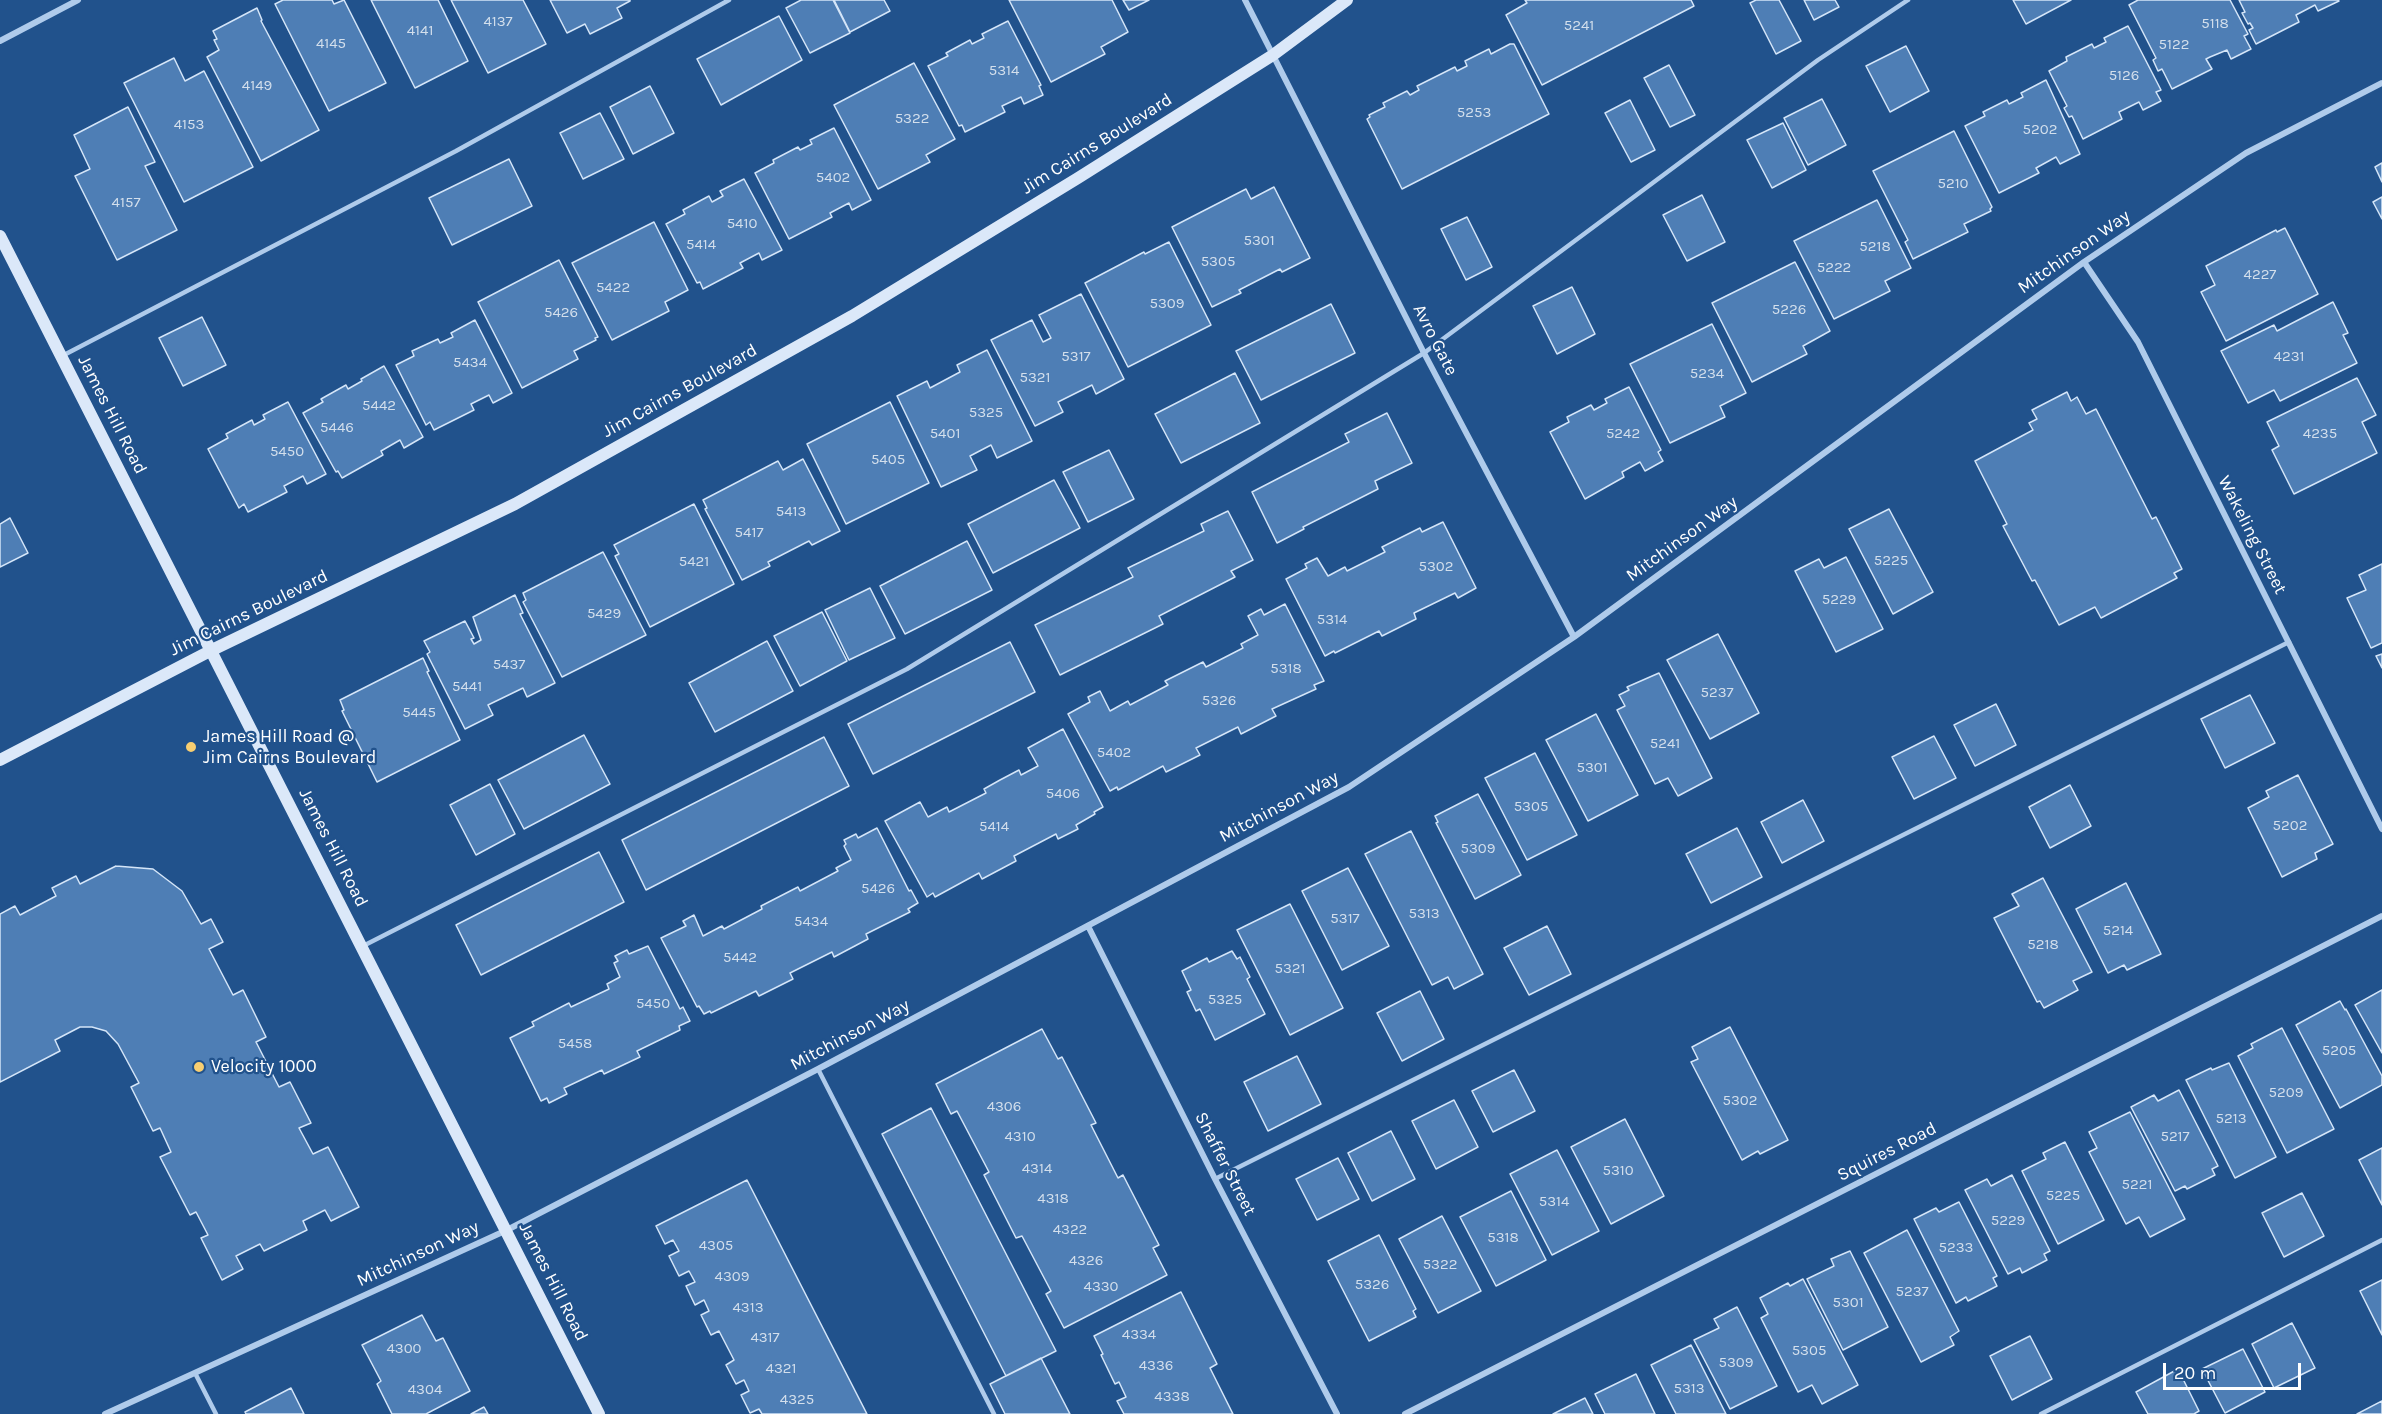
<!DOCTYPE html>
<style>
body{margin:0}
#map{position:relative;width:2382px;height:1414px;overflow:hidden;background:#21528c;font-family:Karla,sans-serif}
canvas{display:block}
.scale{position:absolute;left:2163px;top:1363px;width:138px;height:27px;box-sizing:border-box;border:3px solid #fff;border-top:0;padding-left:8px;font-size:18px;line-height:21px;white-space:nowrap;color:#fff;-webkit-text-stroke:4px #21528c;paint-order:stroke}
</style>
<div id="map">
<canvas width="2382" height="1414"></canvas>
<div class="scale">20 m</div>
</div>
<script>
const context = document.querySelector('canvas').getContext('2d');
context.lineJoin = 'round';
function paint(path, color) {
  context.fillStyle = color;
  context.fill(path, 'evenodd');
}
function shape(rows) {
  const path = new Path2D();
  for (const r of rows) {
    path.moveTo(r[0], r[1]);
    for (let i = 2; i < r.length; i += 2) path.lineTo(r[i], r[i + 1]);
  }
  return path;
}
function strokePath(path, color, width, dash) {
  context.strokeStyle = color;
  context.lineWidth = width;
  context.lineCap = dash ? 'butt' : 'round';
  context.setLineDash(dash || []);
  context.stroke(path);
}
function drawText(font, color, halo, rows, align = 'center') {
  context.font = font + ' Karla,sans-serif';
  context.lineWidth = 4.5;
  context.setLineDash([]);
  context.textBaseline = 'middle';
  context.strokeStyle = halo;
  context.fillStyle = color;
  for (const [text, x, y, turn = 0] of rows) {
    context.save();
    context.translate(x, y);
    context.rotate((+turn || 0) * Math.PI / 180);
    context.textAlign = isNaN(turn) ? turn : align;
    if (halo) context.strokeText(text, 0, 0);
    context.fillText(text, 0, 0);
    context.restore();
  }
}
const building = shape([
 [283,0,332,0,334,4,344,0,386,83,329,111,275,4,283,0],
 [371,0,438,0,468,61,415,88,371,0],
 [451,0,523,0,546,44,488,73,451,0],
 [550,0,630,0,630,1,617,8,622,18,590,34,585,24,567,33,550,0],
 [801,0,833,0,850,33,810,53,786,8,801,0],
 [834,0,884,0,890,11,850,32,834,0],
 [1009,0,1112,0,1128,32,1101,47,1105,54,1051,82,1009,0],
 [1123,0,1149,0,1129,10,1123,0],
 [1525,0,1691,0,1694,6,1542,85,1506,15,1527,3,1525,0],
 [1756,0,1779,0,1801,41,1776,54,1750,3,1756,0],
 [1804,0,1835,0,1839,7,1814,20,1804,0],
 [2013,0,2071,0,2026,24,2013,0],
 [2138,0,2230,0,2248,34,2244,36,2251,49,2231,59,2227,50,2210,57,2206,59,2212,69,2172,89,2162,69,2158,71,2153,60,2156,58,2129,5,2138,0],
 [2239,0,2338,0,2339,1,2318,11,2315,5,2296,15,2299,22,2256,44,2249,30,2253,28,2250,23,2248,24,2242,13,2245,12,2239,0],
 [257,8,262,20,261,21,319,130,261,161,207,57,219,50,214,40,217,39,213,31,257,8],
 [779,16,802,60,721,105,697,59,779,16],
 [1008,21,1041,85,1039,86,1043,95,1024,104,1021,97,1002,106,1005,112,965,132,962,125,959,126,928,66,948,56,946,53,970,40,972,44,984,38,982,34,1008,21],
 [2128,26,2161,90,2156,92,2161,101,2143,110,2139,102,2119,112,2122,119,2083,139,2072,116,2069,117,2064,108,2067,106,2049,71,2067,61,2066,57,2092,44,2094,48,2106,42,2104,38,2128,26],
 [1510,44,1514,44,1549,114,1402,189,1367,119,1370,117,1369,115,1385,107,1383,103,1407,91,1410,95,1419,90,1417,86,1455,67,1457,71,1467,66,1465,61,1489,49,1491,54,1510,44],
 [1906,46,1929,91,1890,112,1866,66,1906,46],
 [174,58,185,81,204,71,253,167,184,202,124,83,174,58],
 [914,63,955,139,926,155,930,162,878,189,834,105,914,63],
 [1669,65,1695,115,1670,127,1644,78,1669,65],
 [2046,80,2080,154,2060,164,2056,157,2036,168,2039,173,1999,193,1965,126,1985,116,1983,112,2007,100,2009,104,2023,97,2021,93,2046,80],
 [650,86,674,133,633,154,610,107,650,86],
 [1822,99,1846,145,1808,165,1784,118,1822,99],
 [1630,100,1655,150,1631,162,1605,113,1630,100],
 [128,107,155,162,145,166,177,230,117,260,75,176,90,169,74,135,128,107],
 [600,113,624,159,583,179,560,133,600,113],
 [1783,123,1806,170,1772,188,1747,140,1783,123],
 [834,128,871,200,852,210,849,203,830,213,832,217,789,239,755,173,774,163,773,160,798,147,800,150,812,144,810,140,834,128],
 [1954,131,1992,207,1990,209,1991,211,1964,224,1968,232,1913,259,1905,242,1908,240,1873,171,1954,131],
 [509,159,532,206,452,245,429,198,509,159],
 [2382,163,2382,182,2375,167,2382,163],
 [744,179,782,250,762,260,759,253,740,263,743,268,703,289,700,282,697,283,666,224,685,214,683,210,709,196,712,202,723,196,720,191,744,179],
 [1274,187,1310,258,1282,272,1280,269,1239,290,1241,293,1212,307,1172,227,1246,189,1251,199,1274,187],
 [1702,195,1725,242,1687,261,1663,215,1702,195],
 [2382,197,2382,219,2373,202,2382,197],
 [1877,200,1911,268,1885,281,1890,291,1834,319,1794,241,1877,200],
 [1467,217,1492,267,1466,280,1441,229,1467,217],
 [654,222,688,290,665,302,669,311,612,340,572,263,654,222],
 [2285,228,2318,294,2226,341,2201,292,2215,285,2206,266,2276,230,2277,232,2285,228],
 [1169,242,1211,325,1128,367,1085,283,1144,252,1145,254,1169,242],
 [559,260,598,337,595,338,596,340,574,351,578,359,522,388,478,302,559,260],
 [1795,262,1830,331,1803,346,1807,354,1752,382,1712,303,1795,262],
 [1572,287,1595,334,1557,354,1533,306,1572,287],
 [1081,294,1124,379,1096,394,1092,385,1058,402,1063,412,1035,426,991,340,1032,320,1043,342,1051,338,1039,315,1081,294],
 [2333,302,2348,333,2343,335,2357,363,2280,401,2274,390,2248,403,2221,351,2274,325,2277,331,2333,302],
 [1331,304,1355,353,1261,400,1236,351,1331,304],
 [202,317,226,365,183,386,159,338,202,317],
 [475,320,512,393,493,403,489,395,471,404,474,410,434,430,430,422,426,425,396,365,414,356,412,351,438,339,440,343,453,337,451,333,475,320],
 [1712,324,1746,393,1720,406,1725,417,1670,443,1630,364,1712,324],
 [987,350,1032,441,997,458,991,445,970,456,977,470,941,487,897,396,927,381,930,388,960,372,957,365,987,350],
 [384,366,423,437,404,448,400,440,381,451,383,455,342,478,338,471,336,472,303,413,323,402,321,399,346,385,348,389,362,381,361,379,384,366],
 [1235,373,1260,423,1181,463,1155,414,1235,373],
 [2357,378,2376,415,2362,422,2377,453,2294,494,2272,450,2279,446,2267,422,2357,378],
 [1629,387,1661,450,1658,452,1663,461,1645,471,1640,462,1622,472,1624,477,1585,499,1550,432,1569,422,1567,417,1591,405,1594,410,1607,403,1605,399,1629,387],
 [2067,392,2071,401,2077,397,2086,414,2096,409,2152,519,2156,517,2182,569,2174,573,2177,578,2101,618,2095,607,2059,625,2035,580,2032,581,2003,526,2007,524,1975,461,2033,430,2029,423,2037,419,2032,410,2067,392],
 [288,402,326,474,307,484,303,476,284,486,287,492,248,512,244,504,239,508,208,449,228,438,226,434,252,420,254,425,265,419,263,415,288,402],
 [890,402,929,483,846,524,807,444,890,402],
 [1387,413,1412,463,1375,481,1378,489,1303,527,1304,529,1277,543,1252,492,1349,442,1345,434,1387,413],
 [1109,450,1134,499,1088,522,1063,472,1109,450],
 [803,459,840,531,812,545,809,541,768,562,770,566,742,580,705,509,707,508,703,500,778,461,783,470,803,459],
 [1054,480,1080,528,993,573,968,524,1054,480],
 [694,504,734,584,650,627,615,556,619,554,614,545,694,504],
 [1889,509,1933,592,1893,614,1849,529,1889,509],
 [1228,511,1253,560,1231,571,1235,577,1159,616,1163,624,1060,675,1035,625,1133,577,1128,568,1204,531,1201,524,1228,511],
 [10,518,28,553,0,567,0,524,10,518],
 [1443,522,1476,588,1458,598,1455,593,1414,613,1416,619,1382,636,1379,631,1335,653,1334,651,1325,656,1286,579,1307,568,1305,564,1317,558,1328,576,1345,567,1347,571,1385,552,1382,547,1420,528,1422,532,1443,522],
 [967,541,992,590,905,634,880,586,967,541],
 [603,552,646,635,562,677,523,602,526,600,523,593,603,552],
 [1846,557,1883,629,1836,652,1795,571,1819,559,1824,568,1846,557],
 [2382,564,2382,643,2371,648,2347,598,2366,590,2359,575,2382,564],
 [870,588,895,638,849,660,825,610,870,588],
 [515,595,523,613,520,614,555,683,527,697,523,688,488,705,493,715,465,729,427,654,430,652,424,641,465,621,474,638,471,639,474,644,481,640,473,617,515,595],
 [1285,604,1324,681,1314,685,1316,689,1272,709,1276,716,1241,734,1238,727,1196,748,1200,755,1166,772,1163,766,1118,790,1117,787,1110,791,1068,714,1090,702,1088,697,1100,691,1110,711,1128,701,1130,705,1168,685,1165,681,1203,662,1206,667,1243,648,1241,644,1258,635,1248,616,1261,609,1264,615,1285,604],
 [822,612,847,661,800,686,774,636,822,612],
 [1718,634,1759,713,1710,739,1667,660,1718,634],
 [767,641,793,691,715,732,689,683,767,641],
 [1010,642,1035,692,873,774,848,724,1010,642],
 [2382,654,2382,668,2376,656,2382,654],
 [423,658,429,671,427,672,460,740,377,782,342,711,344,710,340,700,423,658],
 [1659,673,1712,778,1678,796,1668,778,1655,784,1617,710,1625,706,1619,695,1629,690,1627,687,1659,673],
 [2250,695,2275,743,2225,768,2201,719,2250,695],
 [1996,704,2016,745,1975,766,1954,725,1996,704],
 [1596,714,1638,795,1588,821,1546,740,1596,714],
 [1063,729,1103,807,1094,812,1095,814,1076,825,1078,829,1058,839,1056,834,1014,856,1016,861,982,879,979,873,935,897,933,893,927,897,885,821,920,802,928,817,947,807,949,812,986,793,984,789,1000,780,1019,770,1021,775,1038,766,1028,748,1063,729],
 [584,735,610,784,524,829,498,780,584,735],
 [1934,736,1956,778,1914,799,1892,757,1934,736],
 [824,737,849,786,646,890,622,840,824,737],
 [1535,753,1577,835,1527,860,1485,778,1535,753],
 [2298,775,2333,844,2315,853,2317,859,2282,877,2248,808,2269,797,2266,791,2298,775],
 [490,784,515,834,476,855,450,805,490,784],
 [2070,785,2091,826,2050,848,2029,807,2070,785],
 [1478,794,1521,875,1475,899,1436,823,1438,822,1435,816,1478,794],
 [1803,800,1824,841,1782,863,1761,822,1803,800],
 [877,828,909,891,911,890,918,903,908,909,910,912,866,934,868,939,834,957,832,952,790,973,793,979,759,996,756,991,711,1013,710,1011,704,1014,699,1006,697,1007,661,938,686,926,683,921,694,915,703,936,722,926,724,929,762,909,761,906,798,887,800,891,838,871,836,868,851,860,844,846,846,844,844,840,856,834,858,838,877,828],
 [1737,828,1762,877,1711,903,1686,854,1737,828],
 [1411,831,1483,974,1454,989,1448,977,1432,985,1365,854,1411,831],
 [599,852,624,902,481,975,456,925,599,852],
 [116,866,153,869,182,891,201,924,211,919,223,942,209,949,233,995,243,990,266,1037,256,1042,279,1087,290,1082,311,1123,299,1128,313,1154,328,1147,359,1207,331,1221,325,1210,303,1221,307,1230,264,1251,260,1244,236,1256,243,1269,222,1280,201,1238,208,1235,196,1212,190,1215,160,1157,171,1152,160,1128,153,1131,131,1087,139,1083,118,1044,106,1031,92,1027,80,1027,55,1040,60,1051,0,1082,0,914,15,906,20,915,56,896,52,888,76,876,80,884,116,866],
 [1348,868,1389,946,1342,970,1302,891,1348,868],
 [2043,878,2092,972,2073,981,2078,990,2044,1008,2040,1001,2037,1002,1994,918,2019,906,2012,894,2043,878],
 [2126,883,2161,954,2127,970,2124,965,2108,973,2076,909,2126,883],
 [1290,904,1343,1008,1290,1035,1237,930,1290,904],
 [1547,926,1571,974,1529,995,1504,948,1547,926],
 [648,946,680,1009,683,1007,690,1021,679,1026,680,1030,637,1051,640,1057,604,1074,602,1070,564,1088,567,1094,549,1103,547,1098,541,1101,510,1038,534,1026,532,1022,569,1003,571,1007,609,989,607,984,620,977,614,963,618,961,615,956,627,950,629,954,648,946],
 [1232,951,1237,959,1240,957,1250,977,1247,979,1265,1014,1215,1040,1200,1009,1196,1011,1187,992,1191,990,1182,971,1207,958,1209,962,1232,951],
 [2382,990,2382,1053,2355,1005,2382,990],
 [1420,991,1444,1039,1402,1061,1377,1013,1420,991],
 [2340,1001,2345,1010,2346,1009,2382,1076,2382,1085,2340,1108,2296,1025,2340,1001],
 [1730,1027,1788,1140,1760,1154,1758,1151,1742,1160,1691,1062,1698,1059,1692,1047,1730,1027],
 [2282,1028,2334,1129,2287,1153,2238,1056,2253,1048,2251,1044,2282,1028],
 [1042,1029,1058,1059,1062,1057,1096,1123,1091,1125,1118,1178,1123,1175,1159,1245,1153,1248,1167,1275,1064,1328,1046,1294,1051,1291,1022,1236,1016,1238,984,1175,989,1172,957,1111,951,1114,936,1084,1042,1029],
 [1297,1056,1321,1104,1268,1131,1244,1082,1297,1056],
 [2229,1063,2276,1157,2235,1178,2186,1080,2211,1068,2212,1070,2229,1063],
 [1514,1070,1535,1111,1493,1132,1472,1091,1514,1070],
 [2179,1090,2218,1166,2212,1169,2215,1175,2187,1189,2185,1186,2175,1191,2131,1107,2154,1095,2158,1101,2179,1090],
 [1454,1100,1478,1147,1436,1169,1412,1121,1454,1100],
 [931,1108,1056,1351,1006,1376,882,1134,931,1108],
 [2130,1112,2185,1219,2150,1237,2139,1217,2126,1224,2089,1152,2097,1148,2089,1132,2130,1112],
 [1625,1119,1664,1196,1611,1224,1571,1147,1625,1119],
 [1391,1131,1415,1179,1372,1201,1348,1153,1391,1131],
 [2065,1142,2104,1220,2058,1244,2022,1171,2046,1159,2043,1153,2065,1142],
 [2382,1148,2382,1205,2359,1160,2382,1148],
 [1557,1150,1599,1231,1552,1255,1510,1174,1557,1150],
 [1338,1158,1359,1199,1317,1220,1296,1179,1338,1158],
 [2012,1175,2050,1251,2044,1254,2047,1260,2022,1273,2020,1268,2008,1274,1965,1190,1987,1179,1991,1186,2012,1175],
 [747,1180,867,1414,762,1414,759,1409,750,1413,741,1395,749,1391,744,1380,736,1384,726,1365,734,1360,719,1331,711,1335,701,1315,709,1311,704,1300,695,1305,686,1286,695,1282,689,1271,679,1276,669,1256,679,1251,673,1240,665,1244,656,1226,747,1180],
 [1511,1191,1546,1260,1496,1286,1460,1217,1511,1191],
 [2302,1193,2324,1236,2284,1257,2262,1213,2302,1193],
 [1959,1202,1997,1276,1993,1278,1997,1286,1968,1301,1966,1297,1956,1303,1914,1219,1936,1208,1939,1212,1959,1202],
 [1442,1216,1481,1291,1438,1313,1399,1239,1442,1216],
 [1907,1230,1959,1331,1950,1337,1954,1345,1921,1362,1864,1253,1907,1230],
 [1379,1235,1416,1309,1413,1311,1416,1317,1369,1341,1328,1261,1379,1235],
 [1850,1251,1888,1327,1843,1350,1807,1279,1834,1266,1831,1259,1850,1251],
 [1803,1279,1858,1385,1822,1404,1812,1385,1798,1392,1761,1318,1768,1314,1760,1298,1788,1283,1790,1286,1803,1279],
 [2382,1280,2382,1335,2360,1291,2382,1280],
 [1181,1292,1217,1364,1210,1368,1233,1414,1124,1414,1117,1401,1126,1397,1119,1382,1115,1384,1101,1355,1103,1354,1094,1336,1181,1292],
 [1737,1307,1777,1386,1730,1409,1694,1340,1719,1328,1714,1319,1737,1307],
 [422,1315,436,1341,443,1338,470,1391,426,1414,392,1414,377,1384,381,1381,362,1345,422,1315],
 [2292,1323,2315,1368,2274,1388,2252,1344,2292,1323],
 [2030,1336,2052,1379,2012,1400,1990,1356,2030,1336],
 [1691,1345,1726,1414,1676,1414,1651,1365,1691,1345],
 [2243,1349,2265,1392,2225,1413,2202,1369,2243,1349],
 [1041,1358,1070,1414,1005,1414,990,1384,1041,1358],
 [2178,1369,2199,1411,2194,1414,2148,1414,2136,1392,2178,1369],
 [1636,1374,1655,1414,1605,1414,1595,1394,1636,1374],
 [291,1388,304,1414,246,1414,245,1412,291,1388],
 [1585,1398,1593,1414,1553,1414,1585,1398],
 [2382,1401,2382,1414,2357,1414,2382,1401],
 [484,1407,488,1414,471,1414,484,1407]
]);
const lane = shape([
 [62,356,456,151,729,0],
 [363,946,907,669,1424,353,1818,60,1908,0],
 [818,1069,994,1414],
 [1215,1179,2289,642],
 [195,1373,216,1414],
 [2041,1414,2382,1240]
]);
const street = shape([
 [1245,0,1424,353,1574,637],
 [0,41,78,0],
 [2084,262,2138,342,2382,829],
 [1088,926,1215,1179,1337,1414],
 [105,1414,507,1230,818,1069,1349,787,1574,637,2084,262,2246,153,2382,83],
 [1405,1414,2382,916]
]);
const secondary = shape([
 [0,236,599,1414],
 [0,760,212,650,515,504,852,316,1078,178,1273,55,1347,0]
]);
const markers = [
 [191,747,6,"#f8ce71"],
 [199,1067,6,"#f8ce71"]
];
const numberNames = [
 ["4137",498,22],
 ["5118",2215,24],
 ["5241",1579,26],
 ["4141",420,31],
 ["4145",331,44],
 ["5122",2174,45],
 ["5314",1004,71],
 ["5126",2124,76],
 ["4149",257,86],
 ["5253",1474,113],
 ["5322",912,119],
 ["4153",189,125],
 ["5202",2040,130],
 ["5402",833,178],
 ["5210",1953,184],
 ["4157",126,203],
 ["5410",742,224],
 ["5301",1259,241],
 ["5414",701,245],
 ["5218",1875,247],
 ["5305",1218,262],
 ["5222",1834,268],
 ["4227",2260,275],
 ["5422",613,288],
 ["5309",1167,304],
 ["5226",1789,310],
 ["5426",561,313],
 ["5317",1076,357],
 ["4231",2289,357],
 ["5434",470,363],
 ["5234",1707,374],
 ["5321",1035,378],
 ["5442",379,406],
 ["5325",986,413],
 ["5446",337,428],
 ["5401",945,434],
 ["5242",1623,434],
 ["4235",2320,434],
 ["5450",287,452],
 ["5405",888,460],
 ["5413",791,512],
 ["5417",749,533],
 ["5225",1891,561],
 ["5421",694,562],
 ["5302",1436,567],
 ["5229",1839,600],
 ["5429",604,614],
 ["5314",1332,620],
 ["5437",509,665],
 ["5318",1286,669],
 ["5441",467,687],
 ["5237",1717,693],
 ["5326",1219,701],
 ["5445",419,713],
 ["5241",1665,744],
 ["5402",1114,753],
 ["5301",1592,768],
 ["5406",1063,794],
 ["5305",1531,807],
 ["5202",2290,826],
 ["5414",994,827],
 ["5309",1478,849],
 ["5426",878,889],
 ["5313",1424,914],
 ["5317",1345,919],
 ["5434",811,922],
 ["5214",2118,931],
 ["5218",2043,945],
 ["5442",740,958],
 ["5321",1290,969],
 ["5325",1225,1000],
 ["5450",653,1004],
 ["5458",575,1044],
 ["5205",2339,1051],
 ["5209",2286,1093],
 ["5302",1740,1101],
 ["4306",1004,1107],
 ["5213",2231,1119],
 ["4310",1020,1137],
 ["5217",2175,1137],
 ["4314",1037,1169],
 ["5310",1618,1171],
 ["5221",2137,1185],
 ["5225",2063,1196],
 ["4318",1053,1199],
 ["5314",1554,1202],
 ["5229",2008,1221],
 ["4322",1070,1230],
 ["5318",1503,1238],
 ["4305",716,1246],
 ["5233",1956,1248],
 ["4326",1086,1261],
 ["5322",1440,1265],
 ["4309",732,1277],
 ["5326",1372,1285],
 ["4330",1101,1287],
 ["5237",1912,1292],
 ["5301",1848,1303],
 ["4313",748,1308],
 ["4334",1139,1335],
 ["4317",765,1338],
 ["4300",404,1349],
 ["5305",1809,1351],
 ["5309",1736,1363],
 ["4336",1156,1366],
 ["4321",781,1369],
 ["5313",1689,1389],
 ["4304",425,1390],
 ["4338",1172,1397],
 ["4325",797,1400]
];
const streetNames = [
 ["Jim Cairns Boulevard",1097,144,-32],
 ["Mitchinson Way",2074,252,-35],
 ["Avro Gate",1435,340,63],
 ["Jim Cairns Boulevard",680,391,-29],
 ["James Hill Road",112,415,63],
 ["Wakeling Street",2252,535,63],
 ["Mitchinson Way",1682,539,-36],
 ["Jim Cairns Boulevard",249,613,-26],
 ["Mitchinson Way",1279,807,-28],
 ["James Hill Road",333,848,63],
 ["Mitchinson Way",850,1035,-28],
 ["Squires Road",1887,1152,-27],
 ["Shaffer Street",1225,1164,63],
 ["Mitchinson Way",418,1254,-25],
 ["James Hill Road",553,1282,63]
];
const poiNames = [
 ["James Hill Road @",203,737],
 ["Jim Cairns Boulevard",203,758],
 ["Velocity 1000",211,1067]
];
paint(building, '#4e7eb5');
strokePath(building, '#d4e5f8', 1.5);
strokePath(lane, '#afcbeb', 4.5);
strokePath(street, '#afcbeb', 6);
strokePath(secondary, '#dbe8f9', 12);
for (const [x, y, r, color] of markers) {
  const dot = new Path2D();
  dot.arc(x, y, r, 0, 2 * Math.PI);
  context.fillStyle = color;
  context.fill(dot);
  strokePath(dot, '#21528c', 2);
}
drawText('15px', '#d3dfec', null, numberNames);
drawText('18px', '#fff', '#21528c', streetNames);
drawText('18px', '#fff', '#21528c', poiNames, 'left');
</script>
